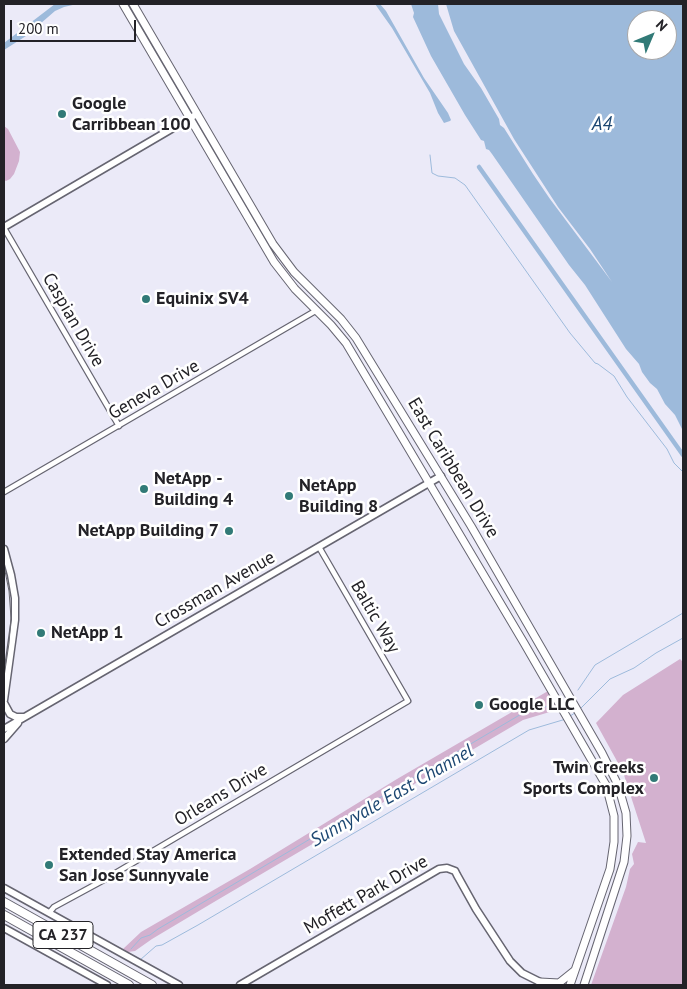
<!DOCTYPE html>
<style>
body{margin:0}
#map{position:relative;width:687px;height:989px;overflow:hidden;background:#ebeaf8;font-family:"PT Sans",sans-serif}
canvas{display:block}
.frame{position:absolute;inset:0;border:5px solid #232227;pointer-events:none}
.north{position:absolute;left:627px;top:10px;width:50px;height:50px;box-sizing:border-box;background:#fff;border:1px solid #a7a7a9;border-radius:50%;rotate:45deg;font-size:14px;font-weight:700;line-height:20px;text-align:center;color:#232227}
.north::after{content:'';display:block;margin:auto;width:18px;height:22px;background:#317a77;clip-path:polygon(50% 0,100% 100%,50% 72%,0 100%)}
.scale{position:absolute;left:10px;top:20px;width:126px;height:22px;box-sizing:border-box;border:2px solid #232227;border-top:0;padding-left:6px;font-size:15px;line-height:18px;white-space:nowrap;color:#232227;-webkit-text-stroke:4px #fff;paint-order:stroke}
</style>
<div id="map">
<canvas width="687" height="989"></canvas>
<div class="frame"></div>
<div class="north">N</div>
<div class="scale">200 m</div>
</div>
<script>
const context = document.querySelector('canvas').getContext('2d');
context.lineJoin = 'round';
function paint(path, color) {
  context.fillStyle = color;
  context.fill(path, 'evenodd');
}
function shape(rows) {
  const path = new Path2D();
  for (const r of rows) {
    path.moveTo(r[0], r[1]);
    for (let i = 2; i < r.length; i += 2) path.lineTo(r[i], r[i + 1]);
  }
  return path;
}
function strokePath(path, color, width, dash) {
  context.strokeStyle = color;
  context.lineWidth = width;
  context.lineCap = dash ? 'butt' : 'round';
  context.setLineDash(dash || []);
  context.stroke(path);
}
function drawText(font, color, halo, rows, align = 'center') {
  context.font = font + ' "PT Sans",sans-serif';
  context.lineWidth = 5;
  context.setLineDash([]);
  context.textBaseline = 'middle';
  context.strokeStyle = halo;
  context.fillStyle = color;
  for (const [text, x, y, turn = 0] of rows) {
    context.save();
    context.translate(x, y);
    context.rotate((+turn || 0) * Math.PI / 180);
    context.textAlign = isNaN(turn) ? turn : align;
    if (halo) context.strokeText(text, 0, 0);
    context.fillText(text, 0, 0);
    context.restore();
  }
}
const green = shape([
 [4,126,8,129,20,152,19,161,14,174,10,179,6,181,4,180],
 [680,659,683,662,683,985,591,985,626,887,630,869,634,864,632,854,638,842,646,843,623,772,596,723,623,695],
 [548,691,557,706,553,711,523,720,214,902,152,939,135,951,128,952,123,949,141,932,250,869,397,779]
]);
const water = shape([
 [55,4,77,4,64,7,55,11,26,36,4,50,4,43],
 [375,4,380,4,386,11,424,78,448,113,451,120,450,121,444,123,438,113,430,93,392,28],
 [411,4,438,4,439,14,464,64,481,88,499,119,500,125,504,128,533,174,550,199,612,282,590,249,558,207,514,139,454,31,446,4,683,4,683,431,675,415,665,404,657,389,650,383,642,372,639,364,626,349,585,285,569,265,492,154,489,150,486,149,484,141,481,140,465,115,431,56,413,17,414,13],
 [637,20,667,20,667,50,637,50]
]);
const stream = shape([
 [430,155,432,173,438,176,455,178,465,185,570,333,595,363,598,364,614,376,627,397,667,449,674,463,683,472],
 [578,690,595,665,683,613],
 [579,710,610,679,634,668,656,653,683,638],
 [569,717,576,712],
 [131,949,141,938,150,935,158,929,528,710,550,706],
 [140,960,156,946,162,945,198,925,529,730,566,719]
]);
const canal = shape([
 [479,167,683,455]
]);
const street = shape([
 [4,228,119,426],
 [4,492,317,310],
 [49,913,54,907,102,881,408,701,319,547]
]);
const secondary = shape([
 [4,227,197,114],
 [4,549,11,575,15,598,15,620,4,700],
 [4,703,10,714,16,717,24,717],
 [4,729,441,476],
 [4,739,18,723],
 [4,888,179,985],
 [4,928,107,985],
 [240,985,439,869,447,868,455,871,457,875,476,909,510,961,522,973,544,984]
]);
const primary = shape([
 [123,4,274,262,295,289,331,325,346,343,524,643,606,785,614,816,614,842,610,869,570,985],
 [133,4,273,244,294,272,341,319,356,338,471,526,602,753,618,785,626,813,627,836,624,862,584,985],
 [540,982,559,983,574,971]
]);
const highway = shape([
 [4,902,152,985],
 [4,915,129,985]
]);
const tram = shape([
 [4,566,9,591,11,618,9,643,4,677]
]);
const markers = [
 [62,114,5,"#317a77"],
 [146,299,5,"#317a77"],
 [144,489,5,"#317a77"],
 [289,496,5,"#317a77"],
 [229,531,5,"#317a77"],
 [41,633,5,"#317a77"],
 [479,705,5,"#317a77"],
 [654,778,5,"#317a77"],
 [49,865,5,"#317a77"]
];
const shields = [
 [63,935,60]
];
const shieldNames = [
 ["CA 237",63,935]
];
const poiNames = [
 ["Google",72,104],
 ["Carribbean 100",72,125],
 ["Equinix SV4",156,299],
 ["NetApp -",154,479],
 ["Building 4",154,500],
 ["NetApp",299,486],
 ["Building 8",299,507],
 ["NetApp Building 7",219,531,"right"],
 ["NetApp 1",51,633],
 ["Google LLC",489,705],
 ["Twin Creeks",644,768,"right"],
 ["Sports Complex",644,789,"right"],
 ["Extended Stay America",59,855],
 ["San Jose Sunnyvale",59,876]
];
const streetNames = [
 ["Caspian Drive",73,320,60],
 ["Geneva Drive",154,390,-30],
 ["East Caribbean Drive",453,468,59],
 ["Crossman Avenue",215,590,-30],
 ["Baltic Way",375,617,60],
 ["Orleans Drive",221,795,-31],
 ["Moffett Park Drive",366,895,-30]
];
const waterNames = [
 ["A4",602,125],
 ["Sunnyvale East Channel",392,796,-30]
];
paint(green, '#d3b1cf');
paint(water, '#9dbadb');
strokePath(stream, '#9dbadb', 1);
strokePath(canal, '#9dbadb', 4.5);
strokePath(street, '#666571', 7);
strokePath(secondary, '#666571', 9);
strokePath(primary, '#666571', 9);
strokePath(highway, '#666571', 10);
strokePath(street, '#fff', 4.5);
strokePath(secondary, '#fff', 6);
strokePath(primary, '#fff', 7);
strokePath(highway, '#fff', 8);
strokePath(tram, '#6a6971', 1);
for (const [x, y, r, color] of markers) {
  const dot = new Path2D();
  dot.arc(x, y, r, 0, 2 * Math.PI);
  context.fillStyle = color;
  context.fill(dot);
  strokePath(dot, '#fff', 2);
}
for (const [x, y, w] of shields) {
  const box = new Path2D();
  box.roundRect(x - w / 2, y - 13.5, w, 27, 4);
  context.fillStyle = '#fff';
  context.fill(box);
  strokePath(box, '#232227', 1);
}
drawText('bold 16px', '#232227', null, shieldNames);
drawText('bold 18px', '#232227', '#fff', poiNames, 'left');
drawText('18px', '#232227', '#fff', streetNames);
drawText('italic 19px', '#1b4671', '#fff', waterNames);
</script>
